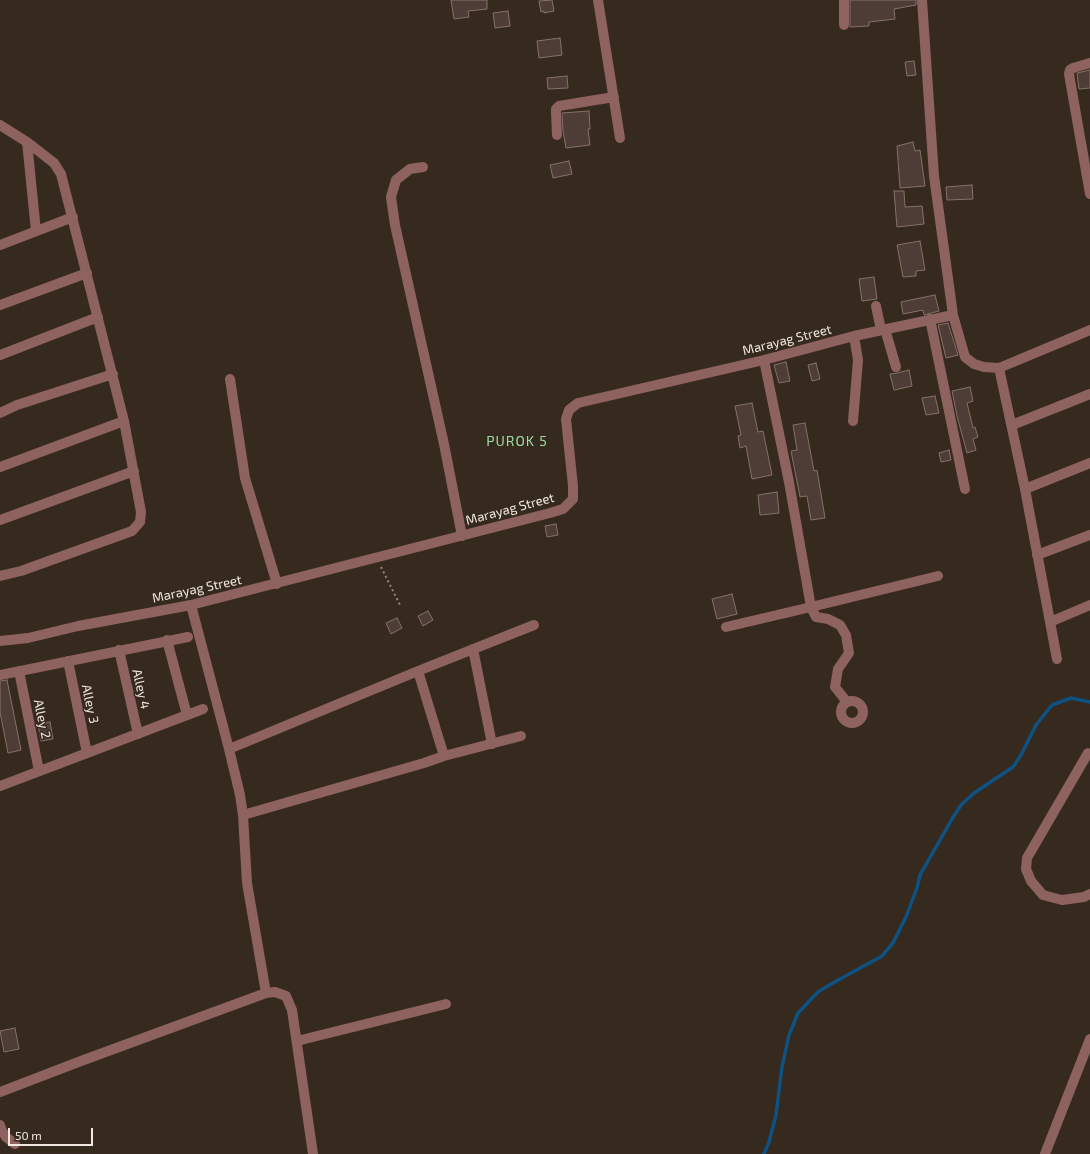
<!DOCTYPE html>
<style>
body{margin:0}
#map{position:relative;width:1090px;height:1154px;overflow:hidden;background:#36291e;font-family:"Exo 2",sans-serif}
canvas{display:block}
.scale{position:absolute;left:8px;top:1128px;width:85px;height:18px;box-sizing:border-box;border:2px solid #f1e8e1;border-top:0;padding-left:5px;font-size:12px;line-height:14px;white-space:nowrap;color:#f1e8e1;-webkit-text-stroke:3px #36291e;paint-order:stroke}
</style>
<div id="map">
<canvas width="1090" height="1154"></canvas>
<div class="scale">50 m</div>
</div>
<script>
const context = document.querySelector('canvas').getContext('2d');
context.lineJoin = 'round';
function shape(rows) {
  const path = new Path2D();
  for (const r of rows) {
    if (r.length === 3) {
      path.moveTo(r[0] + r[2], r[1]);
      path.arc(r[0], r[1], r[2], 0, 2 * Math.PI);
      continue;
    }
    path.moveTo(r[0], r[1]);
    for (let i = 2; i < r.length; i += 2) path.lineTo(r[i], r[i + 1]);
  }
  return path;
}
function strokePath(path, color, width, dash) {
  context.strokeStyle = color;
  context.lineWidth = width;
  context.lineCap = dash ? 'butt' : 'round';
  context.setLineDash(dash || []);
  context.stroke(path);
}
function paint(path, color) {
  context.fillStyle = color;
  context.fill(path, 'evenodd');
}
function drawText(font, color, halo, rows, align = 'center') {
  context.font = font + ' "Exo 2",sans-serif';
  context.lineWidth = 3;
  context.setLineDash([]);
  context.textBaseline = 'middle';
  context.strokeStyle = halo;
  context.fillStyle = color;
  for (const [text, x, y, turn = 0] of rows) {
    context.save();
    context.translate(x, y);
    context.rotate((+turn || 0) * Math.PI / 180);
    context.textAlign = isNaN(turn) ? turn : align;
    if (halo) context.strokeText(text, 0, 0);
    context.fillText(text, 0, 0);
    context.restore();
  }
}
const stream = shape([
 [764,1154,769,1142,776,1115,782,1067,789,1035,798,1013,818,992,831,984,882,956,893,943,906,917,917,888,920,875,952,819,961,805,974,793,1013,767,1021,755,1036,725,1052,705,1071,698,1090,702]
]);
const building = shape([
 [451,0,487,0,487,9,468,11,469,17,454,19,451,0],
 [552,0,554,11,544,13,544,11,541,12,539,1,552,0],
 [850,0,916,0,916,5,894,9,895,19,869,22,869,26,850,27,850,0],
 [508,11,510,26,495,28,493,13,508,11],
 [560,38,562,55,539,58,537,41,560,38],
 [914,61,916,75,907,76,905,62,914,61],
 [1090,70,1090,88,1079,89,1077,73,1090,70],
 [567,76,568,88,548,89,547,78,567,76],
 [589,111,590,129,588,129,590,145,566,148,563,131,562,113,589,111],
 [913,142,915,151,920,150,925,186,900,188,897,146,913,142],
 [569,161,572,174,553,178,550,165,569,161],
 [972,185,973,199,947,200,946,187,972,185],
 [894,191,904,191,905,207,922,206,924,224,897,227,894,191],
 [920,241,925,270,916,271,916,276,903,277,897,245,920,241],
 [874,277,877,299,862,301,859,279,874,277],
 [935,295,939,311,924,315,923,310,903,314,901,302,935,295],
 [948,323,958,355,946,358,938,325,948,323],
 [786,362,790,381,779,383,774,365,786,362],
 [816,363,820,379,812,381,808,365,816,363],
 [909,370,912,386,894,390,890,374,897,373,909,370],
 [970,387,973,401,967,403,973,428,975,427,978,437,973,439,976,450,967,453,957,416,952,391,970,387],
 [935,396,939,413,926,415,922,398,935,396],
 [752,403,758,432,763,431,772,475,752,479,746,446,740,448,738,436,741,435,735,406,752,403],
 [805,423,814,471,817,470,825,518,811,520,807,496,800,497,791,451,797,450,793,425,805,423],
 [949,450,951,460,941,462,939,453,949,450],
 [777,492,779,513,760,515,758,495,777,492],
 [556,524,558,535,547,537,545,526,556,524],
 [732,594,737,614,717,619,712,599,732,594],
 [428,611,433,620,423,626,418,616,428,611],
 [397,618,402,628,391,634,386,623,397,618],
 [7,680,21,750,8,753,0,712,0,681,7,680],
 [50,722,53,739,41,741,38,724,50,722],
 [15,1028,19,1049,4,1052,0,1031,15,1028]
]);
const path = shape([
 [381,567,400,605]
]);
const minor = shape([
 [598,0,620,138],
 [844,0,844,25],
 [922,0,934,176,953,315,965,357,974,364,984,367,999,368,1090,330],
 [1090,63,1073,68,1070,70,1069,74,1090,194],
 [0,125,27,142,54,163,61,174,124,421,141,512,140,522,132,531,21,571,0,576],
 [557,135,556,113,556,109,559,106,614,97],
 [27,142,36,231],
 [423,167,410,169,396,180,391,197,395,225,444,444,462,536],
 [0,245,73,217],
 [0,305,87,273],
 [876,306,881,330],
 [930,319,965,489],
 [885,329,896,367],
 [0,355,98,317],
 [764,360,789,482,811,607,938,576],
 [999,368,1025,489,1057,659],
 [230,379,245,478,277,584],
 [0,413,17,405,113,374],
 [853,421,858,360,854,336],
 [1012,425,1090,394],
 [0,467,124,421],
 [1025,489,1090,463],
 [0,520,134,471],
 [1037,555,1090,535],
 [191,605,229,749,240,795,243,815,247,883,266,993],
 [1050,622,1090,605],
 [726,627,811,607,816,617,828,619,840,625,846,635,849,653,838,669,835,687,847,702],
 [167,640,187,715],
 [0,641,28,638,78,626,191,605,550,513,563,509,573,499,573,486,566,419,569,410,578,403,764,360,854,336,953,315],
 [473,649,492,744],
 [119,650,138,734],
 [68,661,87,753],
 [19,671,39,771],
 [418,671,444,756],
 [0,675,188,637],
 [852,712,11],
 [229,749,418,671,534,625],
 [1088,753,1027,858,1026,869,1031,881,1043,895,1062,900,1084,897,1090,894],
 [0,786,203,709],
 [243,815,424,763,444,756,521,736],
 [297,1041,446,1004],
 [0,1092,81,1061,266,993,275,992,286,996,292,1010,313,1154],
 [0,1125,2,1131,6,1137,15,1144],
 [1045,1154,1090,1039]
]);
const streetNames = [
 ["Marayag Street",787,340,-14],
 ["Marayag Street",510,509,-15],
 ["Marayag Street",197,589,-12],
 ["Alley 4",141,689,77],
 ["Alley 3",90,704,78],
 ["Alley 2",42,719,78]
];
const neighbourhoodNames = [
 ["PUROK 5",517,441]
];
strokePath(stream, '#0e5283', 3.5);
paint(building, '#4e3c36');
strokePath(building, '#85726a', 1);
strokePath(path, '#948980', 2, [2, 3]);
strokePath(minor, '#8e625e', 10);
drawText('13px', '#f1e8e1', '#36291e', streetNames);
context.letterSpacing = '1px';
drawText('14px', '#9fdaa0', '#36291e', neighbourhoodNames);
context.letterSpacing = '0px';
</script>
